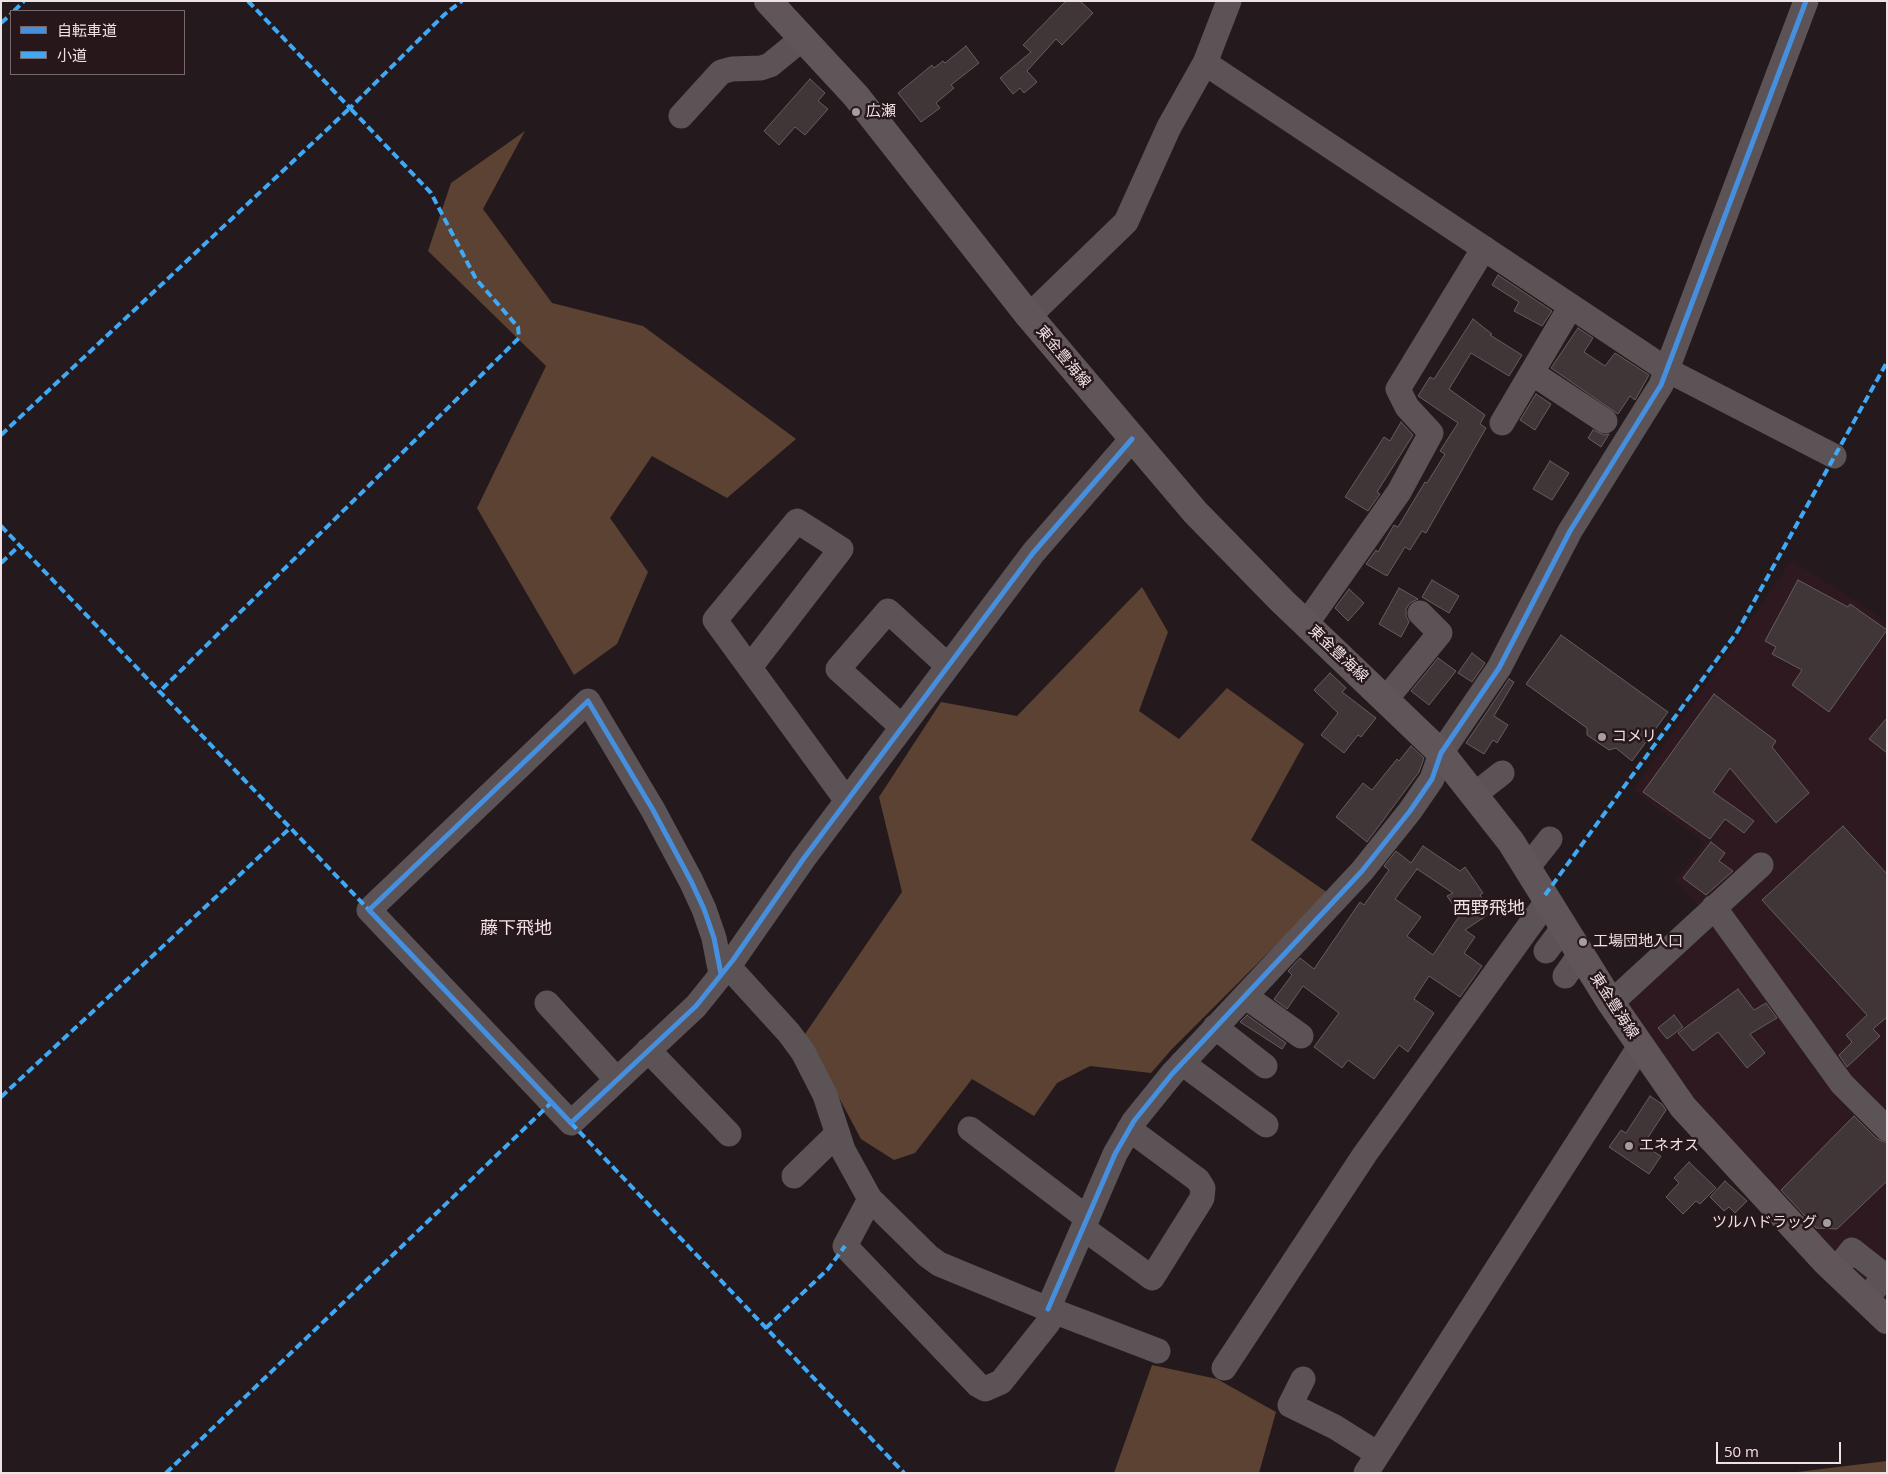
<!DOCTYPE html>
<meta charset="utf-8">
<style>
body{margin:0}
#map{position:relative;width:1888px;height:1474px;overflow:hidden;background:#241a1d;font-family:"Open Sans","Noto Sans JP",sans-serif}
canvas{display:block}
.frame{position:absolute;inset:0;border:2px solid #eee2e5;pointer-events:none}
.legend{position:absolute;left:10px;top:10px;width:175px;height:65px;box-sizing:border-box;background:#27171b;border:1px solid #77686c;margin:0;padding:6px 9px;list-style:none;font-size:15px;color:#eee2e5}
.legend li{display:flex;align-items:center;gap:10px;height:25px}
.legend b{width:25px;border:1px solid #77686c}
.scale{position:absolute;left:1716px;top:1442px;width:125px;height:22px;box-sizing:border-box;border:2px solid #eee2e5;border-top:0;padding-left:6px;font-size:15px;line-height:18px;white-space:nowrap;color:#eee2e5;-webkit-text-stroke:4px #27171b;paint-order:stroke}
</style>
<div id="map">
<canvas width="1888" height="1474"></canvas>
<div class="frame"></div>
<ul class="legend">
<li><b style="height:6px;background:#468fdf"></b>自転車道</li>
<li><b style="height:6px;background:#3fa9f5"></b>小道</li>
</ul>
<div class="scale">50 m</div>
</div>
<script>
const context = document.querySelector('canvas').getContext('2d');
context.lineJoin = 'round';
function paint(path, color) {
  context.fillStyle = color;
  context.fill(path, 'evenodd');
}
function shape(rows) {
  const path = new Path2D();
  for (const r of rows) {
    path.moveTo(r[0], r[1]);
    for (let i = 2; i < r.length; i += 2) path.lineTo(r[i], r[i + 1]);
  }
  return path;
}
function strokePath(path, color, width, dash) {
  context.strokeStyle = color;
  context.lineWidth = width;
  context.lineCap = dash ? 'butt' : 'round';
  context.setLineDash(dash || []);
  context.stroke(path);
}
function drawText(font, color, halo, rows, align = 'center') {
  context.font = font + ' "Open Sans","Noto Sans JP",sans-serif';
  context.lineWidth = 5;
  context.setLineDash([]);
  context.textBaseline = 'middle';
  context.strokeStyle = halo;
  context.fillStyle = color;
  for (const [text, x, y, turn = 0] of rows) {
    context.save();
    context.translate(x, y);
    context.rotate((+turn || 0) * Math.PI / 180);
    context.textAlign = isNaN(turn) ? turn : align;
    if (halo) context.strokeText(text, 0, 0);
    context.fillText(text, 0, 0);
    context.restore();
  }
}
const built = shape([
 [1792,560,1887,622,1887,1307,1719,1139,1613,994,1704,912,1675,880,1705,843,1633,790]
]);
const forest = shape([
 [525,131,483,209,552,303,643,326,796,439,727,498,652,456,610,518,648,572,617,644,574,675,477,508,546,366,428,251,451,183],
 [1142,587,1168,632,1139,711,1179,739,1227,688,1304,744,1251,840,1328,893,1172,1049,1151,1073,1090,1066,1057,1083,1034,1116,972,1079,915,1153,894,1160,861,1139,805,1034,902,892,879,797,941,702,1017,716],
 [1152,1365,1217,1379,1276,1412,1259,1473,1114,1473],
 [1887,1461,1887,1473,1796,1473,1797,1472]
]);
const building = shape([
 [1066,1,1080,1,1093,13,1062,45,1056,39,1027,71,1037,82,1024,93,1020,88,1013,94,1000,78,1031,52,1023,45,1066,1],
 [966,46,979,63,951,85,954,88,936,103,940,108,921,122,898,93,932,65,934,68,943,61,945,63,966,46],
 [810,79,825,93,818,101,828,109,805,135,795,127,779,145,764,131,810,79],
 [1498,275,1552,311,1542,326,1514,311,1519,302,1492,285,1498,275],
 [1473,319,1492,334,1490,335,1522,355,1509,376,1471,353,1449,389,1485,415,1480,424,1486,428,1426,533,1422,531,1410,550,1405,547,1387,576,1366,564,1376,550,1378,552,1394,525,1398,527,1425,482,1427,483,1445,454,1440,451,1458,423,1418,396,1430,377,1434,379,1473,319],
 [1578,328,1593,338,1584,352,1605,366,1615,353,1649,375,1635,400,1630,396,1618,414,1551,368,1578,328],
 [1536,394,1551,404,1535,430,1520,420,1536,394],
 [1401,422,1413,435,1377,492,1380,494,1368,511,1345,497,1384,437,1390,441,1401,422],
 [1593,430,1604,435,1609,434,1601,447,1588,438,1593,430],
 [1550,461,1569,473,1552,500,1533,489,1550,461],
 [1432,580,1459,596,1449,613,1422,597,1432,580],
 [1798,580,1848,607,1850,604,1887,630,1829,712,1792,685,1802,670,1772,654,1776,647,1765,641,1798,580],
 [1399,588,1418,599,1410,603,1406,609,1406,616,1409,622,1401,637,1379,624,1399,588],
 [1349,589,1364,603,1348,621,1335,608,1349,589],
 [1561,635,1668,712,1632,761,1616,748,1609,750,1587,735,1587,728,1526,684,1561,635],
 [1472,653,1485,663,1472,682,1458,673,1472,653],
 [1438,658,1456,671,1429,705,1411,691,1438,658],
 [1330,673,1346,688,1342,692,1376,718,1361,737,1358,735,1344,753,1321,735,1338,713,1314,690,1330,673],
 [1509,679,1514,682,1494,716,1508,725,1497,743,1493,740,1484,754,1466,743,1509,679],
 [1714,694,1776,741,1772,747,1809,793,1776,823,1730,768,1713,792,1754,821,1744,833,1725,819,1710,839,1643,792,1714,694],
 [1887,718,1887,753,1869,739,1887,718],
 [1411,746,1424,758,1419,772,1367,842,1336,817,1363,783,1372,790,1397,759,1399,761,1411,746],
 [1843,826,1887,874,1887,1017,1873,1029,1880,1036,1847,1067,1839,1055,1852,1042,1846,1035,1867,1015,1762,900,1843,826],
 [1711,842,1725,853,1719,861,1733,871,1706,895,1683,878,1711,842],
 [1423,846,1460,871,1465,867,1483,893,1480,895,1492,912,1465,930,1475,937,1464,953,1482,966,1460,997,1429,976,1414,999,1434,1013,1408,1052,1399,1045,1374,1079,1348,1060,1342,1068,1314,1047,1339,1013,1303,986,1287,1009,1274,999,1292,975,1288,971,1300,958,1314,969,1360,902,1364,905,1389,870,1384,866,1396,851,1411,863,1423,846],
 [1417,869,1453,893,1447,896,1460,915,1433,955,1407,936,1421,917,1395,899,1417,869],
 [1738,989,1754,1010,1766,1003,1777,1018,1750,1034,1765,1053,1747,1068,1718,1032,1693,1051,1678,1033,1738,989],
 [1247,1015,1286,1043,1282,1049,1240,1022,1247,1015],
 [1674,1015,1683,1027,1667,1039,1658,1028,1674,1015],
 [1650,1096,1662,1104,1666,1110,1643,1145,1661,1156,1649,1174,1609,1147,1621,1130,1626,1133,1650,1096],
 [1854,1116,1877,1139,1887,1143,1887,1181,1837,1229,1816,1228,1781,1190,1854,1116],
 [1689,1162,1716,1188,1700,1204,1696,1201,1683,1214,1666,1197,1679,1183,1674,1178,1689,1162],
 [1725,1181,1747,1201,1735,1213,1729,1207,1724,1211,1710,1197,1725,1181]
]);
const minor = shape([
 [1205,63,1667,370,1834,456],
 [681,116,721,72,732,69,761,68,770,65,803,38],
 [1029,316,1126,222,1169,127,1205,63,1229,1],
 [1532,373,1605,421],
 [1502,423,1571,306],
 [1306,624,1399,492,1431,433,1407,407,1398,389,1484,248],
 [750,667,841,549,797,521,715,620,847,801],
 [1386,699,1440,633,1420,613],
 [902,727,838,669,888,611,948,666],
 [1474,795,1502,773],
 [1527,868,1550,839],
 [1714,907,1842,1084,1887,1129],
 [1546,951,1564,927],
 [728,966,789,1033,803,1052,825,1095,843,1150,870,1199,928,1256,939,1264,1048,1309,1158,1351],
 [721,974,714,938,704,909,691,881,653,810,588,701,369,910,571,1123,696,1006,733,960,804,858,1033,553,1132,439],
 [1565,976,1581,953],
 [1245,996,1301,1036],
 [547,1003,617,1080],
 [1611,1003,1761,865],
 [1215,1027,1265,1066],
 [648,1050,729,1134],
 [1182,1063,1266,1125],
 [970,1129,1087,1218],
 [794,1176,837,1134],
 [870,1199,845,1246,978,1385,985,1389,1001,1382,1048,1323,1053,1311],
 [1083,1228,1152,1278,1202,1198,1203,1188,1198,1180,1129,1129],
 [1835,1271,1852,1250,1885,1276,1865,1300],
 [1048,1309,1115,1154,1134,1121,1172,1074,1362,871,1410,811,1432,779,1441,753,1499,668,1570,531,1661,385,1806,1],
 [1224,1368,1365,1154,1548,900],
 [1303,1379,1290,1405,1335,1427,1378,1454],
 [1366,1473,1640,1046]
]);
const major = shape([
 [768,1,856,96,1029,316,1195,512,1282,601,1441,753,1511,842,1611,1003,1683,1107,1825,1261,1887,1320]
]);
const quiet = shape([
 [248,1,350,108,445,14,462,1],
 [14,11,24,1],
 [1,23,11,14],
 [1,435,350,108,431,193,476,279,518,327,519,338,158,693],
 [1,526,369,910],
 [1,563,20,545],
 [1545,895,1737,632,1887,362],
 [1,1097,289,829],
 [571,1123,904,1473],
 [766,1328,828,1269,845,1246],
 [166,1473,551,1103]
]);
const cycleway = shape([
 [721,974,714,938,704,909,691,881,653,810,588,701,369,910,571,1123,696,1006,733,960,804,858,1033,553,1132,439],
 [1048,1309,1115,1154,1134,1121,1172,1074,1362,871,1410,811,1432,779,1441,753,1499,668,1570,531,1661,385,1806,1]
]);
const markers = [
 [856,112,5,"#a79c9f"],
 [1602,737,5,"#a79c9f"],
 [1583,942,5,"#a79c9f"],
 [1629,1146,5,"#a79c9f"],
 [1827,1223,5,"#a79c9f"]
];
const poiNames = [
 ["広瀬",866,112],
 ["コメリ",1612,737],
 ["工場団地入口",1593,942],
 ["エネオス",1639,1146],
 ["ツルハドラッグ",1817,1223,"right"]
];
const streetNames = [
 ["東金豊海線",1063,357,50],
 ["東金豊海線",1338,654,43],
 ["東金豊海線",1614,1006,57]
];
const quarterNames = [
 ["西野飛地",1489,909],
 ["藤下飛地",516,929]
];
paint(built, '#2e1920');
paint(forest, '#5b4232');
paint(building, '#413637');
strokePath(building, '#655d5d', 1);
strokePath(minor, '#5b5355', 25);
strokePath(major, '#60565a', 28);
strokePath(quiet, '#3fa9f5', 4, [8, 4]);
strokePath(cycleway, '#468fdf', 5);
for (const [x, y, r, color] of markers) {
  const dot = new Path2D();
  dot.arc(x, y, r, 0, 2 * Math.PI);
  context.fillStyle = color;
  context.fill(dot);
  strokePath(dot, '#27171b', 2);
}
drawText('15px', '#eee2e5', '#27171b', poiNames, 'left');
drawText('15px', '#eee2e5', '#27171b', streetNames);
drawText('18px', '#eee2e5', '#27171b', quarterNames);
</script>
